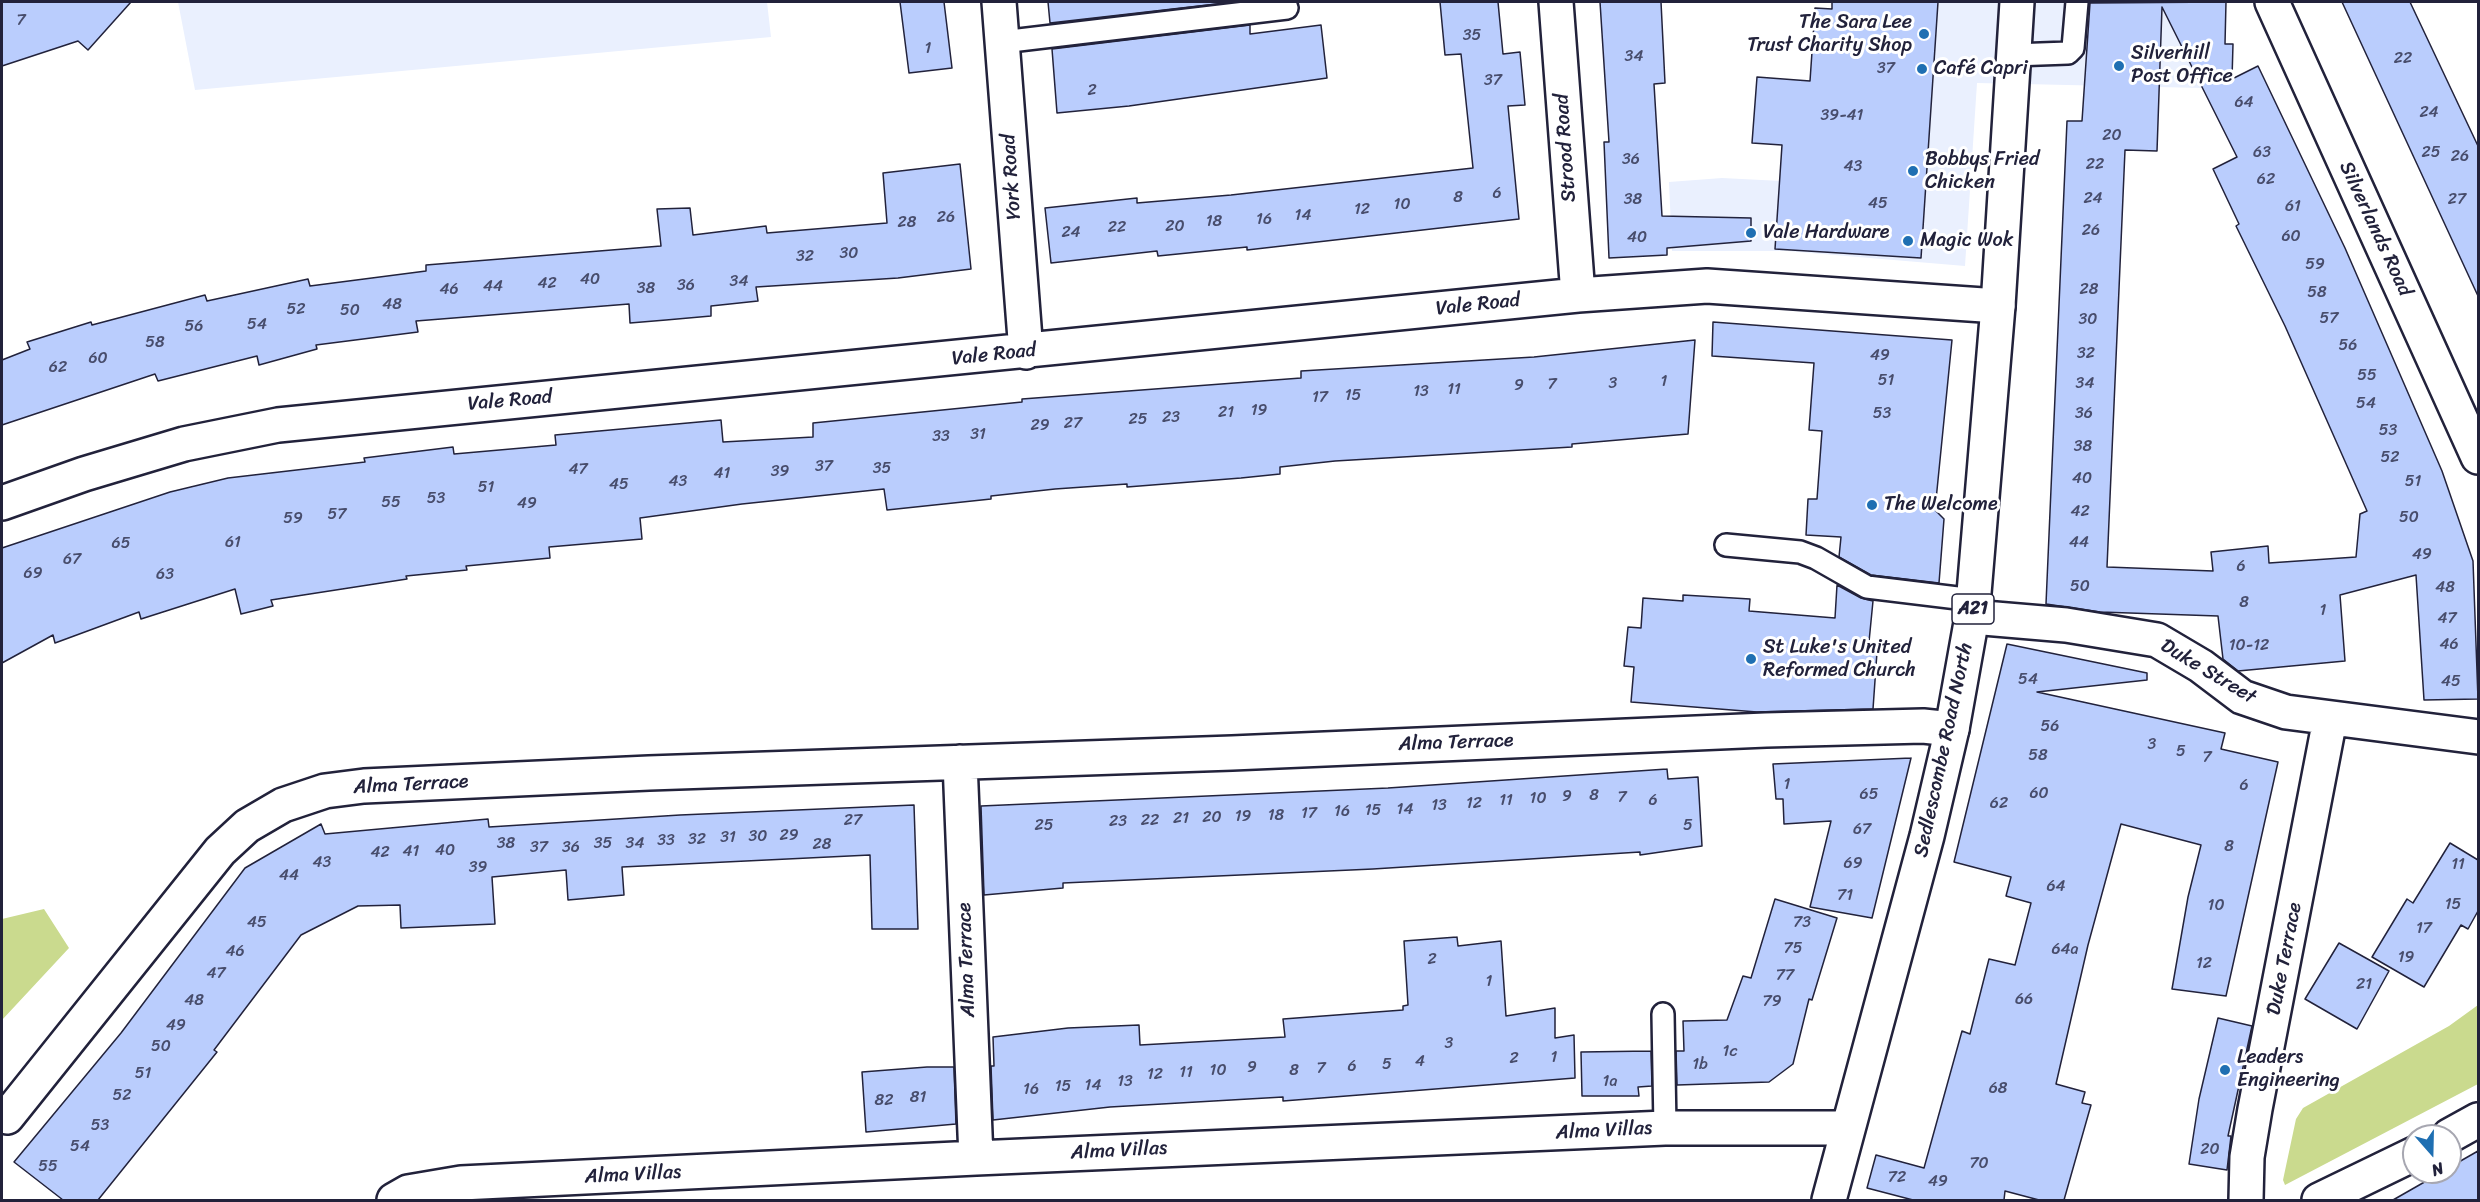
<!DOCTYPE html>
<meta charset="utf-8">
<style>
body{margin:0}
#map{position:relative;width:2480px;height:1202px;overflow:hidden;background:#fff;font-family:Sriracha,sans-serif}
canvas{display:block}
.frame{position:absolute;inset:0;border:3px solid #22223b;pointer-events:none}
.north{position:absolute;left:2402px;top:1124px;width:60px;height:60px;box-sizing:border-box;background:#fff;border:2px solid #a7a7b1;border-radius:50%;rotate:160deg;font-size:16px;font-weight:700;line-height:24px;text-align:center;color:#22223b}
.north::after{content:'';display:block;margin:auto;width:21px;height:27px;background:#1f6fb2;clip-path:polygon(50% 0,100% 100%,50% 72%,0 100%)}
</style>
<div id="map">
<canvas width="2480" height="1202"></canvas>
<div class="frame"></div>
<div class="north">N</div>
</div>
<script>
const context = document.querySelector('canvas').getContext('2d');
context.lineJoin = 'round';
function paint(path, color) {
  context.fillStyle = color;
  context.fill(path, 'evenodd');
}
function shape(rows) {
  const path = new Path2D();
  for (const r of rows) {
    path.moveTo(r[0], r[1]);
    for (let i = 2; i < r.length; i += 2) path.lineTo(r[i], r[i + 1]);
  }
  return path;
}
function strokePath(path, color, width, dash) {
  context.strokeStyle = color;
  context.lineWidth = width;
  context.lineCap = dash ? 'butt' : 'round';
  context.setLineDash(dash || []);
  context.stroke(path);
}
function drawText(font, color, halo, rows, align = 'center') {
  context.font = font + ' Sriracha,sans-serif';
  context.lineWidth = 6;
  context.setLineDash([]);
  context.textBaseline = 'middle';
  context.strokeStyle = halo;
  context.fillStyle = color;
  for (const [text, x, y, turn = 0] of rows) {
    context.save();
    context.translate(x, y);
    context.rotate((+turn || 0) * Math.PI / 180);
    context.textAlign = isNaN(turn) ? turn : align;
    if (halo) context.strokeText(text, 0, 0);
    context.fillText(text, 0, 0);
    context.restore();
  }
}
const built = shape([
 [178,2,767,2,771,37,195,90],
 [1875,2,2208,2,2203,88,1977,83,1965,266,1787,251,1672,251,1669,182,1722,178,1861,185]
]);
const green = shape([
 [44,909,69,948,2,1020,2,919],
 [2478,1005,2478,1084,2285,1185,2283,1180,2296,1119,2303,1108,2449,1026]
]);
const building = shape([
 [2,2,131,2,88,50,78,41,2,66,2,2],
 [900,2,944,2,952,68,909,73,900,2],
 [1048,2,1234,2,1050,23,1048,2],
 [1440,2,1498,2,1503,54,1520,52,1525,105,1508,106,1519,219,1247,250,1247,247,1158,256,1157,251,1051,263,1045,208,1137,198,1137,203,1231,195,1473,168,1461,54,1445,55,1440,2],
 [1600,2,1661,2,1665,83,1654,84,1662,216,1751,218,1751,241,1667,248,1667,255,1609,258,1604,142,1609,142,1600,2],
 [1832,2,1938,2,1921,258,1775,249,1782,145,1752,143,1757,77,1810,81,1815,8,1832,9,1832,2],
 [2342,2,2410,2,2478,146,2478,296,2342,2],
 [2090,3,2226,2,2225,44,2233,44,2232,79,2258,66,2345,248,2442,471,2473,561,2478,699,2424,700,2416,575,2340,595,2345,661,2238,671,2223,659,2218,616,2100,612,2046,604,2067,121,2082,121,2090,3],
 [2162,7,2237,157,2213,169,2239,224,2236,226,2285,326,2367,511,2360,514,2356,557,2269,563,2268,546,2211,552,2213,571,2107,567,2125,150,2157,151,2162,7],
 [1250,25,1250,34,1321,25,1327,78,1129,106,1057,113,1052,49,1250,25],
 [960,164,971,269,898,278,756,287,758,301,711,306,711,316,666,320,630,323,629,304,416,321,418,332,316,345,317,349,259,365,257,356,158,381,155,374,2,425,2,360,30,349,27,342,91,322,92,325,205,295,207,301,308,279,310,286,426,271,426,265,661,246,657,209,690,208,693,235,766,226,767,233,887,223,883,173,960,164],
 [1713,322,1952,340,1935,510,1944,519,1939,583,1871,575,1839,557,1841,537,1806,535,1808,499,1817,499,1822,431,1809,430,1814,363,1712,356,1713,322],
 [1695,340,1688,434,1572,444,1572,447,1335,461,1280,467,1280,474,1241,478,1127,487,1127,484,1055,489,991,496,991,499,887,510,884,489,742,504,640,518,642,539,549,547,550,558,466,566,467,570,406,576,407,579,271,600,273,606,241,614,235,589,141,619,139,612,55,643,53,635,2,663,2,548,170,492,228,478,365,462,364,458,453,447,454,454,556,445,555,435,721,420,723,442,813,437,813,423,1022,402,1022,399,1301,378,1301,371,1534,357,1695,340],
 [1837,585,1861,598,1873,601,1868,652,1877,652,1873,709,1757,712,1631,702,1634,667,1624,666,1628,627,1641,628,1643,598,1683,601,1683,595,1750,599,1749,611,1835,618,1837,585],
 [2007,644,2147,673,2147,680,2037,692,2225,733,2221,749,2278,762,2226,996,2172,989,2188,897,2201,845,2121,824,2088,945,2056,1084,2085,1092,2082,1103,2091,1105,2064,1200,2039,1200,2005,1191,2004,1200,1913,1200,1867,1188,1876,1155,1924,1168,1962,1031,1970,1034,1989,959,2015,965,2031,903,2006,896,2011,877,1954,862,2007,644],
 [1911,758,1872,918,1810,907,1831,821,1784,824,1783,799,1776,799,1773,764,1911,758],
 [1667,769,1668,779,1698,777,1702,846,1640,855,1640,852,1373,869,1063,883,1063,888,984,895,981,806,1388,788,1667,769],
 [914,805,918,929,872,929,870,855,622,867,624,895,568,900,566,870,492,877,495,924,401,928,400,905,358,906,301,935,214,1050,217,1052,98,1200,63,1200,14,1162,121,1033,245,868,321,824,325,834,488,819,489,827,680,815,914,805],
 [2450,843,2478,860,2478,911,2468,929,2461,925,2424,987,2372,957,2407,899,2413,903,2450,843],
 [1775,899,1837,918,1812,1000,1809,999,1793,1064,1769,1082,1677,1085,1676,1051,1684,1051,1683,1021,1727,1020,1743,976,1751,978,1775,899],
 [1457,937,1458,946,1501,941,1506,1016,1555,1008,1555,1038,1574,1035,1575,1078,1283,1101,1283,1097,1110,1107,993,1120,991,1066,994,1066,993,1037,1068,1028,1139,1025,1140,1045,1285,1037,1283,1019,1403,1010,1403,1006,1408,1005,1404,941,1457,937],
 [2339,943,2389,971,2357,1029,2305,999,2339,943],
 [2218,1018,2252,1026,2228,1136,2231,1136,2227,1170,2189,1164,2199,1099,2218,1018],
 [1651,1051,1652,1086,1638,1087,1639,1096,1582,1096,1581,1052,1651,1051],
 [927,1067,954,1067,956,1124,866,1132,862,1072,927,1067],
 [2478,1151,2478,1200,2393,1200,2442,1172,2450,1172,2450,1167,2478,1151]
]);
const service = shape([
 [1002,42,1287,8],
 [2013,55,2068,53,2073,48,2077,2],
 [1726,545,1800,552,1816,558,1867,587,1974,600],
 [1663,1014,1665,1128]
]);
const minor = shape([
 [999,2,1026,352],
 [1556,2,1578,295],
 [2272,2,2478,457],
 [2,503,84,474,184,444,278,425,1578,295,1707,286,1998,306],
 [1972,617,2066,625,2157,640,2201,666,2242,697,2286,712,2478,737],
 [960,762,976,1158],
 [7,1117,220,851,247,826,283,805,325,791,364,786,649,773,1232,753,1766,730,1923,726,1952,729],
 [2449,1136,2478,1120],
 [394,1200,408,1192,461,1183,976,1158,1665,1128,1847,1128],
 [2246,1200,2247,1157,2255,1109,2330,719],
 [2319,1200,2414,1154]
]);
const trunk = shape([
 [1829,1200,1927,836,1952,729,1972,617,1998,306,2017,2]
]);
const markers = [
 [1924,34,6,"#1f6fb2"],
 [2119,66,6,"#1f6fb2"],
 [1922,69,6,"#1f6fb2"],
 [1913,171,6,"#1f6fb2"],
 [1751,233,6,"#1f6fb2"],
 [1908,241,6,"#1f6fb2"],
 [1872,505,6,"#1f6fb2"],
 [1751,659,6,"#1f6fb2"],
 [2225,1070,6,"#1f6fb2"]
];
const numberNames = [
 ["7",21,21],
 ["35",1472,36],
 ["1",928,49],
 ["34",1634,57],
 ["22",2403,59],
 ["37",1886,69],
 ["37",1493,81],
 ["2",1092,91],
 ["64",2244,103],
 ["24",2429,113],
 ["39-41",1842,116],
 ["20",2112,136],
 ["63",2262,153],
 ["25",2431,153],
 ["26",2460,157],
 ["36",1631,160],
 ["22",2095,165],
 ["43",1853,167],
 ["62",2266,180],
 ["6",1497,194],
 ["8",1458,198],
 ["24",2093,199],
 ["38",1633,200],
 ["27",2457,200],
 ["45",1878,204],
 ["10",1402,205],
 ["61",2293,207],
 ["12",1362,210],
 ["14",1303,216],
 ["26",946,218],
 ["16",1264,220],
 ["18",1214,222],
 ["28",907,223],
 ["20",1175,227],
 ["22",1117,228],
 ["26",2091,231],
 ["24",1071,233],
 ["60",2291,237],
 ["40",1637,238],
 ["30",849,254],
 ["32",805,257],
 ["59",2315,265],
 ["40",590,280],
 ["34",739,282],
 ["42",547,284],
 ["36",686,286],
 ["44",493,287],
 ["38",646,289],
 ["46",449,290],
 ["28",2089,290],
 ["58",2317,293],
 ["48",392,305],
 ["52",296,310],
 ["50",350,311],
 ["57",2329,319],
 ["30",2088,320],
 ["54",257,325],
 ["56",194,327],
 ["58",155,343],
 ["56",2348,346],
 ["32",2086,354],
 ["49",1880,356],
 ["60",98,359],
 ["62",58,368],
 ["55",2367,376],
 ["51",1886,381],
 ["1",1664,382],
 ["3",1613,384],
 ["34",2085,384],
 ["7",1552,385],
 ["9",1519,386],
 ["11",1454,390],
 ["13",1421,392],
 ["15",1353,396],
 ["17",1320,398],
 ["54",2366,404],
 ["19",1259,411],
 ["21",1226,413],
 ["53",1882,414],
 ["36",2084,414],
 ["23",1171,418],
 ["25",1138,420],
 ["27",1073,424],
 ["29",1040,426],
 ["53",2388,431],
 ["31",978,435],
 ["33",941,437],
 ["38",2083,447],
 ["52",2390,458],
 ["37",824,467],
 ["35",882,469],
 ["47",578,470],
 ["39",780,472],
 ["41",722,474],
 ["40",2082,479],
 ["43",678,482],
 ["51",2413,482],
 ["45",619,485],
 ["51",486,488],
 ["53",436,499],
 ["55",391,503],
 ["49",527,504],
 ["42",2080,512],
 ["57",337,515],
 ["50",2409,518],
 ["59",293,519],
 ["61",233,543],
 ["44",2079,543],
 ["65",121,544],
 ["49",2422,555],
 ["67",72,560],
 ["6",2241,567],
 ["69",33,574],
 ["63",165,575],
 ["50",2080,587],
 ["48",2445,588],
 ["8",2244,603],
 ["1",2323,611],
 ["47",2447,619],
 ["46",2449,645],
 ["10-12",2249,646],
 ["54",2028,680],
 ["45",2451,682],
 ["56",2050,727],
 ["3",2152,745],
 ["5",2181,752],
 ["58",2038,756],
 ["7",2207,758],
 ["1",1787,785],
 ["6",2244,786],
 ["60",2039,794],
 ["65",1869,795],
 ["8",1594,796],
 ["9",1567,797],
 ["7",1622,798],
 ["10",1538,799],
 ["11",1506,801],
 ["6",1653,801],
 ["12",1474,804],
 ["62",1999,804],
 ["13",1439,806],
 ["14",1405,810],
 ["15",1373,811],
 ["16",1342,812],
 ["17",1309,814],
 ["18",1276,816],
 ["19",1243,817],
 ["20",1212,818],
 ["21",1181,819],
 ["27",853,821],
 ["22",1150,821],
 ["23",1118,822],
 ["25",1044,826],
 ["5",1688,826],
 ["67",1862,830],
 ["29",789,836],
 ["30",758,837],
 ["31",728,838],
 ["32",697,840],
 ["33",666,841],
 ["38",506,844],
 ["35",603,844],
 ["34",635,844],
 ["28",822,845],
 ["8",2229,847],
 ["37",539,848],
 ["36",571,848],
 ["40",445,851],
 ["41",411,852],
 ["42",380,853],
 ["43",322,863],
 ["69",1853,864],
 ["11",2458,865],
 ["39",478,868],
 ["44",289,876],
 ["64",2056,887],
 ["71",1845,896],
 ["15",2453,905],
 ["10",2216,906],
 ["45",257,923],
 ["73",1802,923],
 ["17",2424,929],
 ["75",1793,949],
 ["64a",2065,950],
 ["46",235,952],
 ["19",2406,958],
 ["2",1432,960],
 ["12",2204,964],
 ["47",216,974],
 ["77",1785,976],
 ["1",1489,982],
 ["21",2364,985],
 ["66",2024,1000],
 ["48",194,1001],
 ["79",1772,1002],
 ["49",176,1026],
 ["3",1449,1044],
 ["50",161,1047],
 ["1c",1730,1052],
 ["1",1554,1058],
 ["2",1514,1059],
 ["4",1420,1062],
 ["5",1387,1065],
 ["1b",1700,1065],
 ["6",1352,1067],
 ["9",1252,1068],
 ["7",1321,1069],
 ["10",1218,1071],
 ["8",1294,1071],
 ["11",1186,1073],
 ["51",143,1074],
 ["12",1155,1075],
 ["13",1125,1082],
 ["1a",1610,1082],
 ["14",1093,1086],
 ["15",1063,1087],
 ["68",1998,1089],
 ["16",1031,1090],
 ["52",122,1096],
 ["81",918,1098],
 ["82",884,1101],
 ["53",100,1126],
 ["54",80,1147],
 ["20",2210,1150],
 ["70",1979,1164],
 ["55",48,1167],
 ["72",1897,1178],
 ["49",1938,1182]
];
const shields = [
 [1973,609,42]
];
const shieldNames = [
 ["A21",1973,609]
];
const poiNames = [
 ["The Sara Lee",1912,23,"right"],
 ["Trust Charity Shop",1912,46,"right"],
 ["Silverhill",2131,54],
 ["Post Office",2131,77],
 ["Café Capri",1934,69],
 ["Bobbys Fried",1925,160],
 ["Chicken",1925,183],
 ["Vale Hardware",1763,233],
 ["Magic Wok",1920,241],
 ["The Welcome",1884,505],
 ["St Luke's United",1763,648],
 ["Reformed Church",1763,671],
 ["Leaders",2237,1058],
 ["Engineering",2237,1081]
];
const streetNames = [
 ["Strood Road",1566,148,-94],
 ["York Road",1012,177,-94],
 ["Silverlands Road",2375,229,65],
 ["Vale Road",1478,305,-6],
 ["Vale Road",994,355,-6],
 ["Vale Road",510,401,-5],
 ["Duke Street",2208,672,31],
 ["Alma Terrace",1456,743,-2],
 ["Sedlescombe Road North",1944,750,-78],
 ["Alma Terrace",411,785,-3],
 ["Duke Terrace",2285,959,-79],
 ["Alma Terrace",967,960,-92],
 ["Alma Villas",1604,1131,-3],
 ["Alma Villas",1119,1151,-3],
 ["Alma Villas",633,1175,-3]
];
paint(built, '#eaf0fe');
paint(green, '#cada8e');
paint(building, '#bacdfd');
strokePath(building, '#22223b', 1.5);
strokePath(service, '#22223b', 26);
strokePath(minor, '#22223b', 38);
strokePath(trunk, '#22223b', 38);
strokePath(service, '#fff', 21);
strokePath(minor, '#fff', 33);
strokePath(trunk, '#fff', 33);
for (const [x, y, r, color] of markers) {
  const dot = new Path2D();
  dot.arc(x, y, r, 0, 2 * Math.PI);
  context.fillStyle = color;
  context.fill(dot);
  strokePath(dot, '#fff', 2);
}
drawText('16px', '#484d6c', null, numberNames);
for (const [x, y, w] of shields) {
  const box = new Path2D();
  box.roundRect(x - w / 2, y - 15, w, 30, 4.5);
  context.fillStyle = '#fff';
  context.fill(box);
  strokePath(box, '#22223b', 1.5);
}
drawText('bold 18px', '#22223b', null, shieldNames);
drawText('20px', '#22223b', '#fff', poiNames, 'left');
drawText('20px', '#22223b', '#fff', streetNames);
</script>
